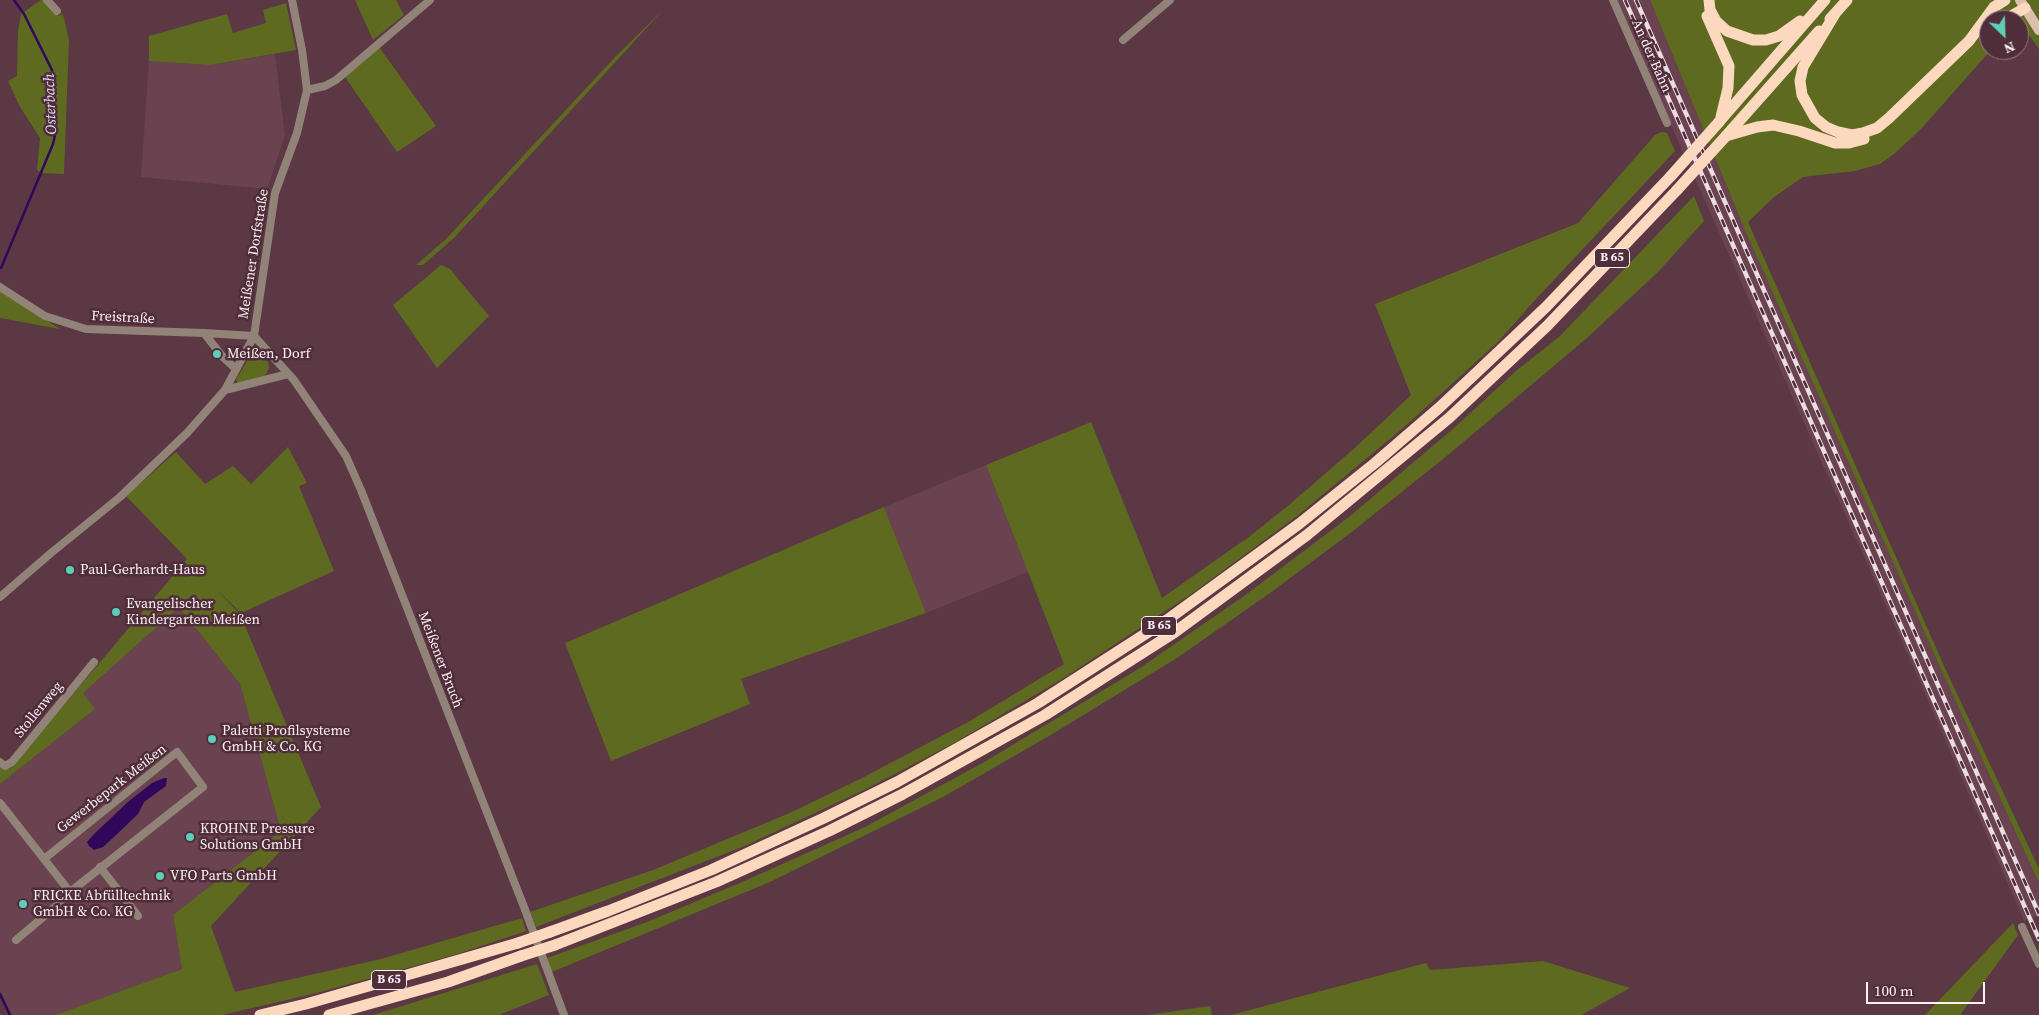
<!DOCTYPE html>
<meta charset="utf-8">
<style>
body{margin:0}
#map{position:relative;width:2039px;height:1015px;overflow:hidden;background:#5b3843;font-family:"Source Serif 4",serif}
canvas{display:block}
.north{position:absolute;left:1979px;top:10px;width:50px;height:50px;box-sizing:border-box;background:#4f2d39;border:1px solid #957b84;border-radius:50%;rotate:156deg;font-size:14px;font-weight:700;line-height:20px;text-align:center;color:#fdf0f4}
.north::after{content:'';display:block;margin:auto;width:18px;height:22px;background:#5eceb8;clip-path:polygon(50% 0,100% 100%,50% 72%,0 100%)}
.scale{position:absolute;left:1866px;top:982px;width:119px;height:22px;box-sizing:border-box;border:2px solid #fdf0f4;border-top:0;padding-left:6px;font-size:15px;line-height:18px;white-space:nowrap;color:#fdf0f4;-webkit-text-stroke:4px #4f2d39;paint-order:stroke}
</style>
<div id="map">
<canvas width="2039" height="1015"></canvas>
<div class="north">N</div>
<div class="scale">100 m</div>
</div>
<script>
const context = document.querySelector('canvas').getContext('2d');
context.lineJoin = 'round';
function paint(path, color) {
  context.fillStyle = color;
  context.fill(path, 'evenodd');
}
function shape(rows) {
  const path = new Path2D();
  for (const r of rows) {
    path.moveTo(r[0], r[1]);
    for (let i = 2; i < r.length; i += 2) path.lineTo(r[i], r[i + 1]);
  }
  return path;
}
function strokePath(path, color, width, dash) {
  context.strokeStyle = color;
  context.lineWidth = width;
  context.lineCap = dash ? 'butt' : 'round';
  context.setLineDash(dash || []);
  context.stroke(path);
}
function drawText(font, color, halo, rows, align = 'center') {
  context.font = font + ' "Source Serif 4",serif';
  context.lineWidth = 5;
  context.setLineDash([]);
  context.textBaseline = 'middle';
  context.strokeStyle = halo;
  context.fillStyle = color;
  for (const [text, x, y, turn = 0] of rows) {
    context.save();
    context.translate(x, y);
    context.rotate((+turn || 0) * Math.PI / 180);
    context.textAlign = isNaN(turn) ? turn : align;
    if (halo) context.strokeText(text, 0, 0);
    context.fillText(text, 0, 0);
    context.restore();
  }
}
const built = shape([
 [1615,0,1650,0,1744,228,1940,667,2039,883,2039,915,2024,921,1919,680],
 [275,54,285,136,267,189,141,177,149,61,210,65],
 [986,465,1028,572,926,613,884,507],
 [179,607,240,684,281,831,173,915,182,969,55,1015,12,1015,0,991,0,784,95,709,82,693]
]);
const green = shape([
 [41,0,44,0,58,16,63,14,69,40,64,174,42,173,37,170,40,138,20,107,8,81,17,76,18,31,22,9,24,12],
 [355,0,396,0,404,15,373,40],
 [1650,0,2039,0,2039,49,2029,35,2019,36,2019,20,1989,20,1989,50,1991,50,1921,129,1894,154,1880,164,1855,171,1803,177,1774,197,1748,222,1944,666,2039,869,2039,883,1940,667,1744,228],
 [286,3,296,50,210,65,149,61,149,36,227,14,233,33,266,23,263,10],
 [663,10,454,238,423,265,416,265,446,239,616,56],
 [379,47,436,126,397,152,345,77],
 [1662,132,1667,133,1675,151,1535,300,1498,342,1402,429,1297,516,1190,595,1062,679,954,743,868,788,745,846,536,927,530,912,653,870,792,812,864,777,968,722,1064,664,986,465,1091,422,1162,598,1250,536,1289,505,1358,445,1411,395,1375,304,1578,223,1655,135],
 [1694,196,1704,221,1659,271,1587,338,1448,455,1353,531,1270,593,1177,658,1049,736,943,797,770,882,552,972,547,958,647,922,742,882,865,827,986,761,1140,668,1244,596,1349,517,1455,427,1517,370,1559,337],
 [441,265,450,269,489,316,437,368,393,305],
 [0,291,60,329,0,318],
 [256,353,263,356,268,362,269,367,267,373,262,377,238,383,236,379,251,355],
 [288,447,307,483,299,486,334,571,241,613,216,589,240,614,321,807,211,926,235,992,381,959,522,918,526,931,454,955,317,993,222,1015,55,1015,182,969,173,915,281,831,240,684,179,607,83,693,95,709,0,784,0,762,10,769,187,559,126,496,176,452,205,484,233,466,251,484],
 [884,507,926,613,741,679,750,704,611,761,565,643],
 [2013,923,2018,935,1960,1015,1925,1015],
 [1543,961,1630,988,1581,1015,1231,1015,1426,963,1430,970],
 [537,964,549,995,499,1015,373,1015],
 [1210,1006,1212,1015,1148,1015]
]);
const water = shape([
 [164,778,167,778,166,786,144,802,138,814,114,837,103,847,94,850,89,846,87,842,94,834,129,801,152,783]
]);
const stream = shape([
 [1,268,53,144,55,135,52,70,24,14,14,0],
 [0,994,10,1015]
]);
const minor = shape([
 [47,0,57,11],
 [1613,0,1667,123],
 [1123,40,1170,0],
 [307,90,325,86,336,80,430,0],
 [0,287,45,316,86,329,204,333,254,336],
 [204,333,222,356,236,369],
 [254,336,294,380,346,456,361,490,524,907,564,1015],
 [225,390,288,374],
 [0,597,51,553,120,497,187,433,225,390,254,336,275,193,297,133,307,90,302,50,292,0],
 [0,762,5,766,12,762,94,662],
 [0,803,44,859,70,892,203,787,177,752,44,859],
 [100,867,138,916],
 [2022,927,2039,964],
 [16,940,54,908,70,892]
]);
const major = shape([
 [2020,0,2039,30]
]);
const highway = shape([
 [1709,0,1710,10,1716,21,1727,31,1753,40,1766,40,1779,36,1800,21],
 [1835,14,1803,67,1800,81,1802,95,1815,118,1826,127,1838,132,1852,135,1863,133,1877,128,1889,118,1969,41,1994,7,2005,0],
 [1707,16,1729,66,1728,88,1721,117],
 [1830,19,1847,0],
 [2004,20,2025,8],
 [1719,122,1825,0],
 [1726,136,1757,127,1773,125,1799,131,1835,143,1849,143,1864,139],
 [1726,136,1819,31],
 [550,932,608,911,711,870,824,818,897,782,1038,703,1167,620,1299,524,1375,463,1440,407,1546,307,1671,176],
 [555,945,716,882,829,831,903,794,1045,715,1175,632,1307,535,1449,418,1547,326,1677,190],
 [260,1015,306,1004,518,943],
 [329,1015,448,982,521,956]
]);
const rail = shape([
 [1625,0,2039,939],
 [1636,0,2039,914]
]);
const highwayBridge = shape([
 [1671,176,1719,122],
 [1677,190,1726,136],
 [518,943,550,932],
 [521,956,555,945]
]);
const markers = [
 [217,354,5,"#5eceb8"],
 [70,570,5,"#5eceb8"],
 [116,612,5,"#5eceb8"],
 [212,739,5,"#5eceb8"],
 [190,837,5,"#5eceb8"],
 [160,876,5,"#5eceb8"],
 [23,904,5,"#5eceb8"]
];
const shields = [
 [1612,258,35],
 [1159,626,35],
 [389,980,35]
];
const shieldNames = [
 ["B 65",1612,258],
 ["B 65",1159,626],
 ["B 65",389,980]
];
const streetNames = [
 ["An der Bahn",1651,56,66],
 ["Meißener Dorfstraße",254,254,-81],
 ["Freistraße",123,318,3],
 ["Meißener Bruch",440,660,69],
 ["Stollenweg",39,710,-51],
 ["Gewerbepark Meißen",112,789,-38]
];
const poiNames = [
 ["Meißen, Dorf",227,354],
 ["Paul-Gerhardt-Haus",80,570],
 ["Evangelischer",126,604],
 ["Kindergarten Meißen",126,620],
 ["Paletti Profilsysteme",222,731],
 ["GmbH & Co. KG",222,747],
 ["KROHNE Pressure",200,829],
 ["Solutions GmbH",200,845],
 ["VFO Parts GmbH",170,876],
 ["FRICKE Abfülltechnik",33,896],
 ["GmbH & Co. KG",33,912]
];
const waterNames = [
 ["Osterbach",51,104,-92]
];
paint(built, '#6b424f');
paint(green, '#5e6a20');
paint(water, '#31075c');
strokePath(stream, '#31075c', 2.5);
strokePath(minor, '#918378', 8);
strokePath(major, '#ddc0ab', 10);
strokePath(highway, '#fbd8be', 11);
strokePath(rail, '#ecdde2', 4.5);
strokePath(rail, '#4f2d39', 2.5, [8]);
strokePath(highwayBridge, '#fbd8be', 11);
for (const [x, y, r, color] of markers) {
  const dot = new Path2D();
  dot.arc(x, y, r, 0, 2 * Math.PI);
  context.fillStyle = color;
  context.fill(dot);
  strokePath(dot, '#4f2d39', 2);
}
for (const [x, y, w] of shields) {
  const box = new Path2D();
  box.roundRect(x - w / 2, y - 9.5, w, 19, 4);
  context.fillStyle = '#4f2d39';
  context.fill(box);
  strokePath(box, '#fdf0f4', 1);
}
drawText('bold 12px', '#fdf0f4', null, shieldNames);
drawText('14px', '#fdf0f4', '#4f2d39', streetNames);
drawText('14px', '#fdf0f4', '#4f2d39', poiNames, 'left');
drawText('italic 15px', '#e1d9f6', '#4f2d39', waterNames);
</script>
